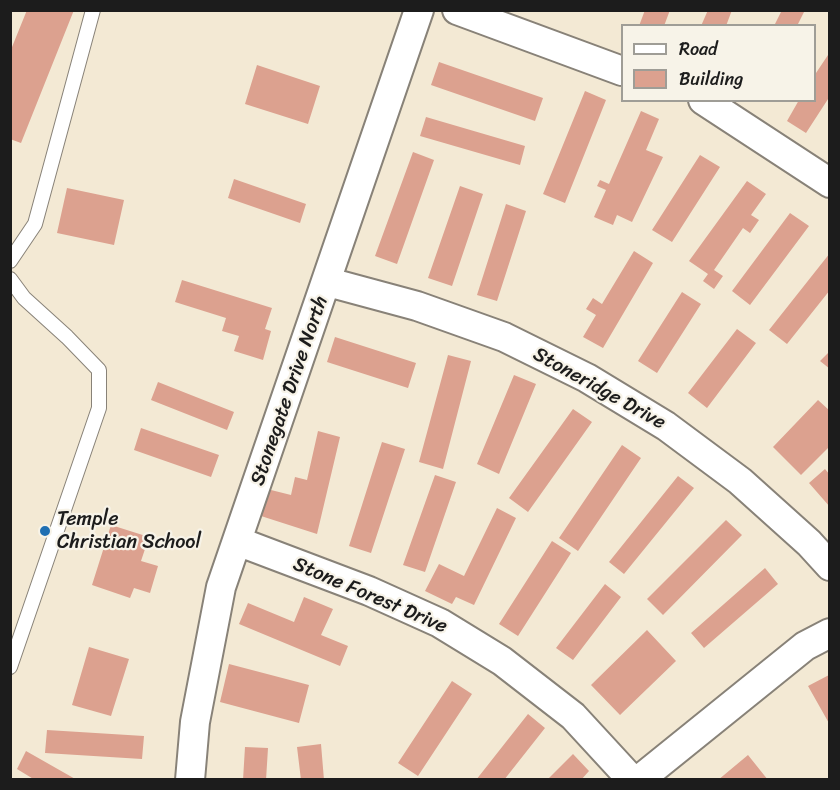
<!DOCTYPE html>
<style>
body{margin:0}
#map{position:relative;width:840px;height:790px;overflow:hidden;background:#f3e9d4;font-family:Sriracha,sans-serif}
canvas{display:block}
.frame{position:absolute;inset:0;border:12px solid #1c1c1c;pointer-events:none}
.legend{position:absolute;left:621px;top:24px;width:195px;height:78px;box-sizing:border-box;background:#f7f3e8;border:2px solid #9f9d96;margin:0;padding:8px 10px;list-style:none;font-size:18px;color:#1c1c1c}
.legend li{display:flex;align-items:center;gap:12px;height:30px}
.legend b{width:30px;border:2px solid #9f9d96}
</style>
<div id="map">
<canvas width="840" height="790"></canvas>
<div class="frame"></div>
<ul class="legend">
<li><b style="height:8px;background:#fff"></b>Road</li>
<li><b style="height:16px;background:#dca18f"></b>Building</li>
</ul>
</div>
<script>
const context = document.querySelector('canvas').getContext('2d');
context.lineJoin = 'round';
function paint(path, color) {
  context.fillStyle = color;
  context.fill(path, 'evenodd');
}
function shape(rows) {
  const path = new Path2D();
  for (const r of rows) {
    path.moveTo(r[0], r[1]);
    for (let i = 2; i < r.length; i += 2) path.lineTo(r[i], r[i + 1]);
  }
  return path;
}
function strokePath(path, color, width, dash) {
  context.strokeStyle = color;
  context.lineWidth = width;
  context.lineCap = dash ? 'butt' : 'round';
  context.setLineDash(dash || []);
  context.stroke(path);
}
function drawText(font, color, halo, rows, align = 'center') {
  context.font = font + ' Sriracha,sans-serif';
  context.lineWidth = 4.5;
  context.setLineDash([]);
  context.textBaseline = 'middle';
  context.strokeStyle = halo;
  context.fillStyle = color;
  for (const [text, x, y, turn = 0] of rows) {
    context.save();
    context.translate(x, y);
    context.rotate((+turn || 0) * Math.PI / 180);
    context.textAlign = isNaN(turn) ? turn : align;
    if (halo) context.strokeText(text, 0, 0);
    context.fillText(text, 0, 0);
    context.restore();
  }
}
const building = shape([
 [27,10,74,10,21,143,10,139,10,52],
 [645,10,670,10,664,26,639,26],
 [708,10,732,10,726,26,701,26],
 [782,10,805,10,797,26,774,26],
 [830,52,830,96,806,133,787,121,799,100,814,100,814,76],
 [439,62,543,98,535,121,431,85],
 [257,65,320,86,308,124,245,104],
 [585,91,606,100,565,203,543,194],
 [641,111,659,119,646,150,663,157,632,222,617,215,613,225,594,217,606,190,597,186,600,180,609,184],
 [426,117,525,146,520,165,420,136],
 [413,152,434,160,397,264,375,256],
 [700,155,720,167,672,242,652,230],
 [234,179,306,204,300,223,228,198],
 [747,181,766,194,751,215,759,220,750,233,743,228,714,270,723,276,714,289,703,281,708,274,689,261],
 [460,186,483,194,452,286,428,278],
 [67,188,124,200,114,245,57,233],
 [506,204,526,211,497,301,477,295],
 [790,213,809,226,750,305,732,291],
 [634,251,653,263,603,348,583,337,596,315,586,309,593,298,602,304],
 [830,253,830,290,787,344,769,330],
 [182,280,272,308,265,329,271,331,263,360,234,351,239,336,222,331,226,318,175,302],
 [682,292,701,304,657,373,638,361],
 [737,329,756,343,707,408,688,393],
 [335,337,416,363,408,388,327,362],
 [830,351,830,369,820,361],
 [448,355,471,361,443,469,419,462],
 [514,375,536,384,499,474,477,464],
 [158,382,234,412,227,430,151,400],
 [818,400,830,411,830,446,801,475,773,447],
 [573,409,592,422,528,512,509,498],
 [141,428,219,455,211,477,134,450],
 [318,431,340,437,317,534,261,516,267,489,291,495,295,477,307,480],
 [382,442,405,449,371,553,349,546],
 [622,445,641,458,578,551,559,538],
 [825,469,830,475,830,507,809,483],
 [435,475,456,482,425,572,403,565],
 [678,476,694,488,624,574,609,562],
 [497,508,516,518,474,605,456,597,452,604,425,591,439,564,464,576],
 [726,520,742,535,663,615,647,599],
 [111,525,149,537,141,561,158,566,150,593,134,588,130,598,92,585],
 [552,541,571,553,518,636,499,624],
 [765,568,778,584,704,648,691,633],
 [605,584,621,597,573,660,556,648],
 [304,597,333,609,321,635,348,646,340,666,239,624,248,603,294,622],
 [647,630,676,661,620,715,591,685],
 [89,647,129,659,111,716,72,705],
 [229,664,309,685,299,723,220,702],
 [829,675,830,676,830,725,808,686],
 [452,681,472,694,418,776,398,763],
 [528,714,545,728,504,780,476,780],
 [47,730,144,736,142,759,45,753],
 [321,744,324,780,301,780,297,747],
 [245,747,268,748,266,780,243,780],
 [26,751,77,780,35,780,17,769],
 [573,754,589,771,581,780,547,780],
 [748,755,768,780,718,780]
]);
const service = shape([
 [10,261,35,224,93,10],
 [10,279,24,298,67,337,99,370,99,408,10,667]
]);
const minor = shape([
 [457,10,622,71],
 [703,100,830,183],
 [328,282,417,306,504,337,587,378,666,426,740,481,809,543,830,566],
 [237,541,369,591,440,623,502,661,573,716,632,780],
 [190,780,195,722,221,587,419,10],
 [639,780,805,646,830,633]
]);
const markers = [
 [45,531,6,"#1f6fb2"]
];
const streetNames = [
 ["Stoneridge Drive",599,389,29],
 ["Stonegate Drive North",290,391,-71],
 ["Stone Forest Drive",370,596,23]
];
const poiNames = [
 ["Temple",57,520],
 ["Christian School",57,543]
];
paint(building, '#dca18f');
strokePath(service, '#888278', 16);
strokePath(minor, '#888278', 32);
strokePath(service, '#fff', 14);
strokePath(minor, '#fff', 28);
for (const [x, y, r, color] of markers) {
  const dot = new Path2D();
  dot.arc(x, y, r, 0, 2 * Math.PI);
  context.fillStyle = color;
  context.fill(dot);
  strokePath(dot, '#f7f3e8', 2);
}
drawText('20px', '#1c1c1c', '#f7f3e8', streetNames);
drawText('20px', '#1c1c1c', '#f7f3e8', poiNames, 'left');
</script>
